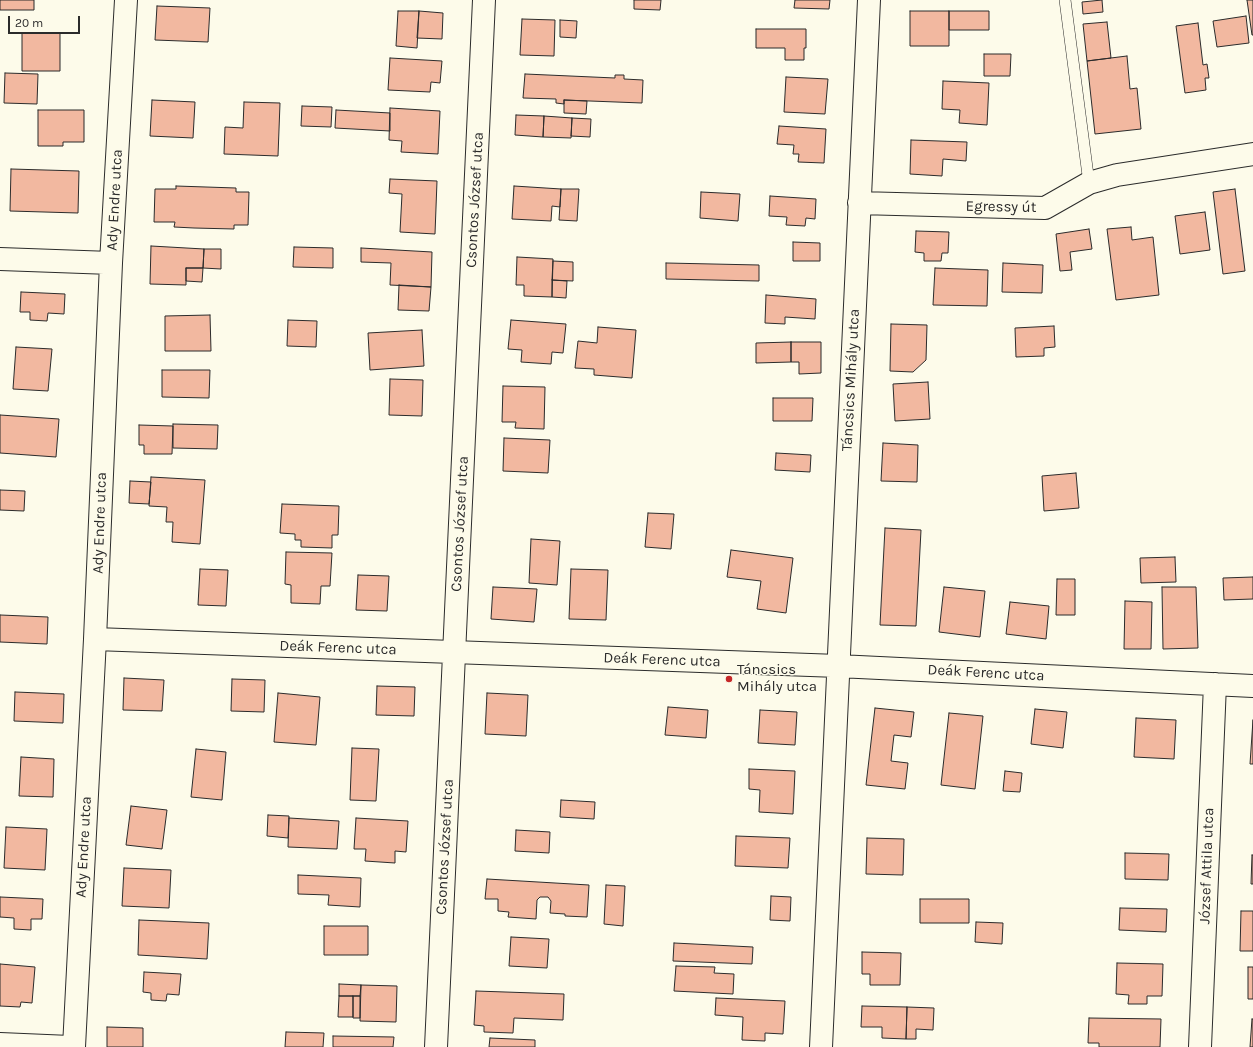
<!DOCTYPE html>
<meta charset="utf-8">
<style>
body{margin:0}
#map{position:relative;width:1253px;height:1047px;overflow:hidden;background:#fdfbea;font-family:Karla,sans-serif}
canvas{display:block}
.scale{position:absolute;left:8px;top:16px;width:72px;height:18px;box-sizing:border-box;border:2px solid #2b2b2b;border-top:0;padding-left:5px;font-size:12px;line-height:14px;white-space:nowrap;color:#2b2b2b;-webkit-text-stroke:3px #fdfbea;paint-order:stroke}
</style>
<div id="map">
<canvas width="1253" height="1047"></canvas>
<div class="scale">20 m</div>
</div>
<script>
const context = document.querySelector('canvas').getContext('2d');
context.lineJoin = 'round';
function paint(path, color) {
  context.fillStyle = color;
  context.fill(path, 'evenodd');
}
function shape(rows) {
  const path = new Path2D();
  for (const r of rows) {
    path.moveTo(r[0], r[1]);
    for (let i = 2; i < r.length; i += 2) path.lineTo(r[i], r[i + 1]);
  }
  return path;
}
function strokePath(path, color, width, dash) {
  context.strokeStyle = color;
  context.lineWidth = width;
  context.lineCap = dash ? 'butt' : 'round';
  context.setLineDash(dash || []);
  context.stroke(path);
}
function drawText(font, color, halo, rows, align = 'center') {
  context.font = font + ' Karla,sans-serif';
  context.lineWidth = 3;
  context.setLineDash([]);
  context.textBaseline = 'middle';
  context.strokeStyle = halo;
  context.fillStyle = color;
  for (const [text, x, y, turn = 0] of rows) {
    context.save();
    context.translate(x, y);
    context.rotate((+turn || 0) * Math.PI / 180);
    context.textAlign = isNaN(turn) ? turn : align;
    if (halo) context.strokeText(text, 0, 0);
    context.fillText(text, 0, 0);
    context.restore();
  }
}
const building = shape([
 [0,0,34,0,34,10,0,10,0,0],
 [634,0,661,0,660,10,634,9,634,0],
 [795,0,830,0,829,9,794,8,795,0],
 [1102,0,1103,12,1083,14,1082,2,1102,0],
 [1247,0,1253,0,1253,35,1252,35,1247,0],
 [157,6,210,8,208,42,155,40,157,6],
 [398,11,419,11,417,48,396,46,398,11],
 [419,11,443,13,442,39,417,38,419,11],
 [910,11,949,11,949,46,910,46,910,11],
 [949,11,989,11,989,30,949,30,949,11],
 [1246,16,1249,43,1217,47,1213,21,1246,16],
 [522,19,555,20,554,56,520,55,522,19],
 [560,20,577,21,576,38,560,37,560,20],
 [1107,22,1111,58,1087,61,1083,24,1107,22],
 [1198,23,1203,65,1207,64,1209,78,1205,78,1206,90,1185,93,1176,26,1198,23],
 [756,29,806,29,806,48,804,48,804,60,785,60,785,48,756,48,756,29],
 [22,33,60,33,60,71,22,71,22,33],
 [984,54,1011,54,1010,76,984,76,984,54],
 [1127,56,1130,89,1137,88,1141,129,1095,134,1087,61,1127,56],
 [390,58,442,61,440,83,431,82,430,92,388,90,390,58],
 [5,73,38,74,37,104,4,103,5,73],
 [525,74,615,78,615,75,624,75,624,79,643,80,642,103,564,100,564,104,556,103,556,99,523,98,525,74],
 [786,77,828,79,825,114,784,112,786,77],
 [943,81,989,83,987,125,959,123,960,110,942,109,943,81],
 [152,100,195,102,193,138,150,136,152,100],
 [564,100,587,101,586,114,564,113,564,100],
 [244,102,280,103,278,156,224,154,225,127,243,128,244,102],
 [302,106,332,107,331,127,301,126,302,106],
 [390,108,440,111,438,154,401,152,402,141,389,140,390,108],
 [38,110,84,110,84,142,63,142,63,146,38,146,38,110],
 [336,110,390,113,390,131,335,128,336,110],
 [516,115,544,116,543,137,515,135,516,115],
 [544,116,572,118,571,138,543,137,544,116],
 [572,118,591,119,590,137,571,136,572,118],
 [779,126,826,129,824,163,798,162,799,154,793,154,794,145,777,144,779,126],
 [911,140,967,142,966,161,943,159,942,176,910,174,911,140],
 [11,169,79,171,78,213,10,211,11,169],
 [390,179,437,181,435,234,400,232,402,194,389,193,390,179],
 [176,186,236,188,236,192,249,192,248,225,234,225,234,229,194,228,174,227,175,222,154,222,155,189,176,189,176,186],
 [514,186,561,189,560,207,552,206,551,221,512,219,514,186],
 [561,189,579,189,577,221,559,220,561,189],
 [1235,189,1245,271,1223,274,1213,192,1235,189],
 [701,192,740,194,738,221,700,218,701,192],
 [770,196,816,199,815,219,806,218,805,226,786,225,787,217,769,216,770,196],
 [1205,212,1210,250,1180,254,1175,216,1205,212],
 [1131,227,1132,240,1153,237,1159,295,1116,300,1107,229,1131,227],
 [1089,229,1092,249,1070,252,1072,270,1060,271,1056,234,1089,229],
 [916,231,949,232,948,253,942,253,941,261,924,261,924,253,915,252,916,231],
 [793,242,820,243,820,261,793,261,793,242],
 [151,246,204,249,203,268,186,268,186,285,150,284,151,246],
 [294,247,333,248,333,268,293,267,294,247],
 [361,248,432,252,431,287,390,285,391,263,361,262,361,248],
 [204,249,221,249,221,269,203,268,204,249],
 [517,257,553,259,552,297,524,296,524,285,516,285,517,257],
 [553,261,573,262,573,281,552,280,553,261],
 [666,263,759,265,759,281,666,279,666,263],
 [1003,263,1043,265,1042,293,1002,292,1003,263],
 [186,268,203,268,202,282,186,281,186,268],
 [935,268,988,270,987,306,933,305,935,268],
 [552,280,567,281,566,298,552,297,552,280],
 [399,285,431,287,429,311,398,310,399,285],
 [21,292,65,294,64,314,48,313,47,321,30,320,30,312,20,312,21,292],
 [766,295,816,299,815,319,785,317,785,324,765,323,766,295],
 [210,315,211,351,165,351,165,316,210,315],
 [288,320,317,321,316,347,287,346,288,320],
 [511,320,566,324,563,353,552,352,551,364,521,362,522,350,508,349,511,320],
 [891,324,927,325,926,360,913,372,890,371,891,324],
 [1054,326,1055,347,1044,348,1044,356,1016,357,1015,328,1054,326],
 [598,327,636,330,632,378,594,375,594,369,575,368,578,341,597,343,598,327],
 [422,330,424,366,370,370,368,333,422,330],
 [791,342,791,362,756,363,756,343,791,342],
 [791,342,821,342,821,373,799,374,799,362,791,362,791,342],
 [16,347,52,349,48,391,13,389,16,347],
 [162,370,210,370,209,398,162,397,162,370],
 [390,379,423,380,422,416,389,415,390,379],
 [928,382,930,419,895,421,893,384,928,382],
 [503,386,545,387,544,429,515,428,516,422,502,422,503,386],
 [773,398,813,398,812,421,773,421,773,398],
 [0,415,59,419,56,457,0,453,0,415],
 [173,424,218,425,217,449,173,448,173,424],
 [139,425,173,426,172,454,144,454,144,445,139,445,139,425],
 [504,438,550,440,548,473,503,471,504,438],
 [883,443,918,445,917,482,881,481,883,443],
 [776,453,811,455,810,472,775,470,776,453],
 [1076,473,1079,508,1044,511,1042,476,1076,473],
 [151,477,205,480,200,544,172,542,173,522,166,522,167,507,149,506,151,477],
 [130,481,151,482,149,504,129,503,130,481],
 [0,490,25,491,24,511,0,510,0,490],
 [282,504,339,506,338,535,332,535,332,548,301,547,301,540,295,540,295,534,280,533,282,504],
 [648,513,674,514,671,549,645,547,648,513],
 [885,528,921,530,916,626,880,625,885,528],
 [531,539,560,541,557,585,529,583,531,539],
 [731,550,793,558,786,613,757,609,761,581,727,577,731,550],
 [286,552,332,553,330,586,321,586,320,604,291,603,291,585,285,584,286,552],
 [1175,557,1176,582,1141,583,1140,558,1175,557],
 [200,569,228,570,226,606,198,605,200,569],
 [571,569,608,570,606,620,569,619,571,569],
 [358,575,389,576,387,611,356,610,358,575],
 [1253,577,1253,599,1224,600,1223,578,1253,577],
 [1057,579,1075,579,1075,615,1056,615,1057,579],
 [493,587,537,589,534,622,491,619,493,587],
 [944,587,985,591,980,637,939,632,944,587],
 [1162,587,1196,587,1198,648,1163,649,1162,587],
 [1125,601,1152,602,1151,649,1124,649,1125,601],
 [1010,602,1049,606,1046,639,1006,634,1010,602],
 [0,615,48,617,47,644,0,642,0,615],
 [124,678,164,680,162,711,123,710,124,678],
 [232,679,265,680,264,712,231,711,232,679],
 [377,686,415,687,414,716,376,715,377,686],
 [15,692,64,694,63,723,14,721,15,692],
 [278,693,320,697,316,745,274,742,278,693],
 [487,693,528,695,526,736,485,734,487,693],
 [668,707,708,710,706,738,665,735,668,707],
 [875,708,914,712,911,737,894,735,891,761,908,763,905,789,866,785,875,708],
 [1035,709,1067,712,1063,748,1031,744,1035,709],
 [760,710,797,712,795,745,758,743,760,710],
 [949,713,983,716,975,789,941,785,949,713],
 [1136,718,1176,720,1174,759,1134,757,1136,718],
 [1253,720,1253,764,1250,764,1253,720],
 [352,748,379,749,376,801,350,800,352,748],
 [196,749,226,752,222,800,191,797,196,749],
 [21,757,54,759,53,797,19,796,21,757],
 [749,769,795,771,793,814,759,812,760,790,749,789,749,769],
 [1005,771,1022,773,1020,792,1003,791,1005,771],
 [561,800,595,802,594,819,560,817,561,800],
 [131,806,167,810,162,849,126,845,131,806],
 [268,815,289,816,288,838,267,836,268,815],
 [289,818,339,821,337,849,288,847,289,818],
 [356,818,408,821,406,852,395,851,395,863,365,861,366,849,354,849,356,818],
 [6,827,47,829,45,870,4,868,6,827],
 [516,830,550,832,549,853,515,851,516,830],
 [736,836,790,838,788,868,735,866,736,836],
 [867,838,904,839,903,875,866,874,867,838],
 [1125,853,1169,854,1168,880,1125,879,1125,853],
 [1252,855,1253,855,1253,884,1251,884,1252,855],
 [124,868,171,870,169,908,122,906,124,868],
 [298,875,361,878,360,907,328,905,329,895,298,894,298,875],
 [487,879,589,885,587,917,565,916,565,914,550,913,551,901,548,897,540,897,537,900,536,919,508,917,509,912,498,911,498,899,485,899,487,879],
 [606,885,625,886,623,926,604,924,606,885],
 [771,896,791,897,790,921,770,920,771,896],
 [0,897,43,899,42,919,31,919,31,930,14,929,14,918,0,917,0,897],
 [920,899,969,899,969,923,920,923,920,899],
 [1120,908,1167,909,1166,932,1119,930,1120,908],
 [1241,911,1253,911,1253,951,1240,951,1241,911],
 [139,920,209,923,207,959,138,955,139,920],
 [976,922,1003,923,1002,944,975,942,976,922],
 [324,926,368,926,368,955,324,955,324,926],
 [511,937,549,939,547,968,509,966,511,937],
 [674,943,753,947,752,964,673,961,674,943],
 [862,952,901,953,900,985,870,985,870,974,862,974,862,952],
 [1117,963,1163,964,1162,996,1147,996,1147,1004,1128,1004,1129,995,1116,994,1117,963],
 [0,964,35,967,32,1003,21,1002,20,1007,0,1006,0,964],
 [676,966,715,967,714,973,734,974,733,994,674,991,676,966],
 [1248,967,1253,967,1253,999,1248,999,1248,967],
 [144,972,181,974,179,995,167,994,166,1001,151,1000,151,993,143,992,144,972],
 [339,984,361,985,360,996,339,996,339,984],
 [361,985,397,986,396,1022,360,1021,361,985],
 [476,991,564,994,563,1020,514,1018,513,1033,484,1032,484,1026,474,1025,476,991],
 [339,996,353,996,353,1017,338,1017,339,996],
 [353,996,360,996,360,1018,353,1018,353,996],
 [716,998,785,1001,783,1034,765,1033,765,1041,742,1040,743,1017,715,1015,716,998],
 [862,1006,907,1007,906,1039,882,1038,882,1027,861,1027,862,1006],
 [907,1007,934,1008,933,1030,916,1029,916,1039,906,1039,907,1007],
 [1089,1018,1161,1019,1160,1047,1099,1047,1099,1043,1088,1043,1089,1018],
 [1252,1019,1253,1019,1253,1047,1250,1047,1252,1019],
 [107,1027,143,1028,143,1047,107,1047,107,1027],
 [286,1032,324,1033,323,1047,285,1047,286,1032],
 [333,1036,394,1037,393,1047,333,1047,333,1036],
 [490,1038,535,1040,535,1047,489,1047,490,1038]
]);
const service = shape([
 [1065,0,1089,183]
]);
const minor = shape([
 [859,203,1045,208,1089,183,1117,175,1253,154],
 [0,259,111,263],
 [95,639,838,666,1253,686],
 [0,1044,70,1047],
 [74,1047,95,639,111,263,126,0],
 [436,1047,484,0],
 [821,1047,869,0],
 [1200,1047,1215,684]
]);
const markers = [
 [729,679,4,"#c62828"]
];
const streetNames = [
 ["Ady Endre utca",115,200,-87],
 ["Csontos József utca",475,200,-87],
 ["Egressy út",1001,207,1],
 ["Táncsics Mihály utca",851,380,-87],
 ["Ady Endre utca",100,523,-88],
 ["Csontos József utca",460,524,-87],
 ["Deák Ferenc utca",338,648,2],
 ["Deák Ferenc utca",662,660,2],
 ["Deák Ferenc utca",986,673,3],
 ["Ady Endre utca",84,847,-87],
 ["Csontos József utca",445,847,-87],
 ["József Attila utca",1207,866,-88]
];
const poiNames = [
 ["Táncsics",737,670],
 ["Mihály utca",737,687]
];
paint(building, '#f2b8a0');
strokePath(building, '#2b2b2b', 1);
strokePath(service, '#2b2b2b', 12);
strokePath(minor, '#2b2b2b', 24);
strokePath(service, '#fdfbea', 11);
strokePath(minor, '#fdfbea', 22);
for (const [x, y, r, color] of markers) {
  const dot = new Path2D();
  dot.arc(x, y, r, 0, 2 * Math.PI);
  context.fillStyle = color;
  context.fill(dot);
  strokePath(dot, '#fdfbea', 1.5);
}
drawText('15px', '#2b2b2b', '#fdfbea', streetNames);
drawText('15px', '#2b2b2b', '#fdfbea', poiNames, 'left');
</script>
